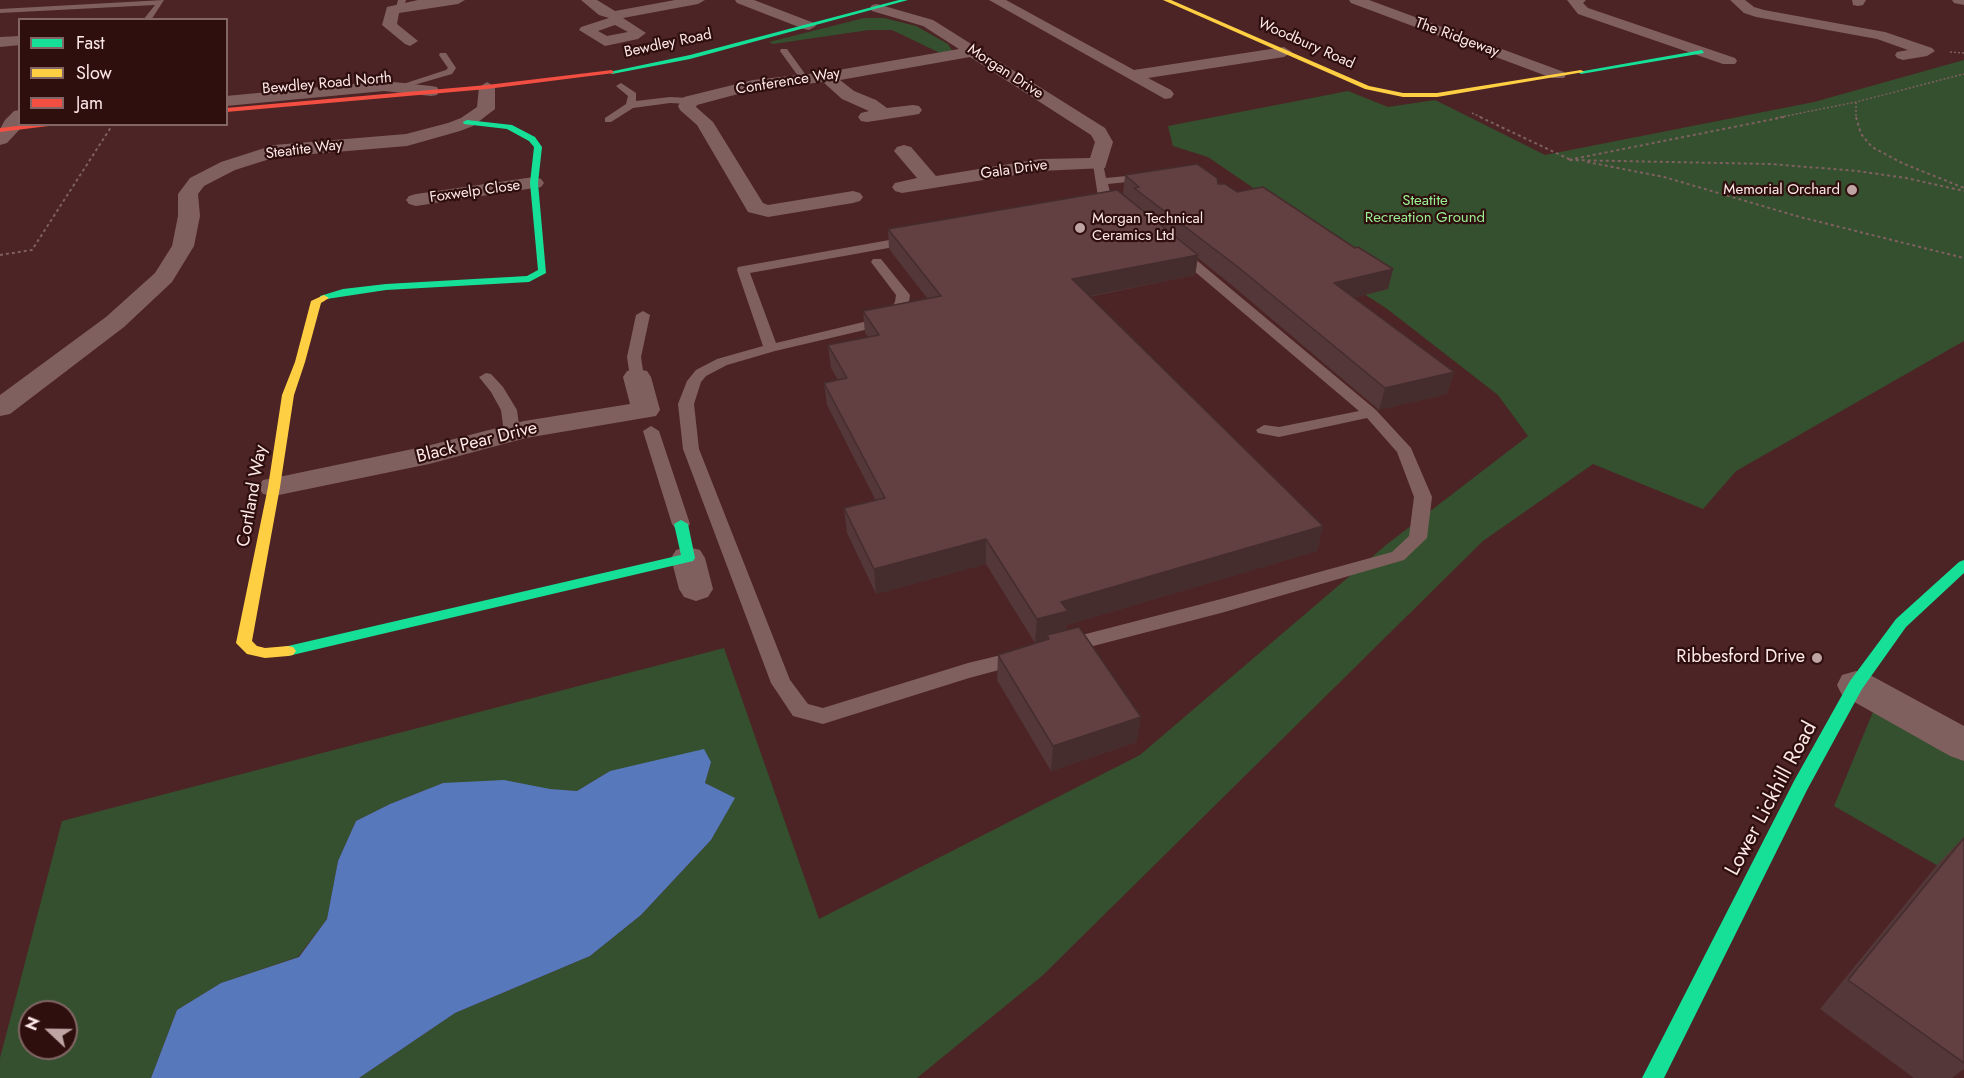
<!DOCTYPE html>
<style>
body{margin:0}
#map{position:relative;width:1964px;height:1078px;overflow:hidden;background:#4c2425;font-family:Jost,sans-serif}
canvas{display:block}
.legend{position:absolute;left:18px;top:18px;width:210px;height:108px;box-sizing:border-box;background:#2f0e0e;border:2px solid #816665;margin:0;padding:8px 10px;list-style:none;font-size:18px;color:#fde9e8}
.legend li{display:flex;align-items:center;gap:12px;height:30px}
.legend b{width:30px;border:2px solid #816665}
.north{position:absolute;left:18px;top:1000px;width:60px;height:60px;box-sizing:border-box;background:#2f0e0e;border:2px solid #816665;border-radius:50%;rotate:292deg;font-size:16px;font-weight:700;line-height:24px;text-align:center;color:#fde9e8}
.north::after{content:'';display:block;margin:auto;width:21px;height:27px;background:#bfa4a4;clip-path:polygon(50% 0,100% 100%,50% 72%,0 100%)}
</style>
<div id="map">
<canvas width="1964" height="1078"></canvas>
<ul class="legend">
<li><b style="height:8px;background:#16e098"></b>Fast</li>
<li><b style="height:8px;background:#ffcf43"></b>Slow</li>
<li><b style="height:8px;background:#f24e42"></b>Jam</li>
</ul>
<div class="north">N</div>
</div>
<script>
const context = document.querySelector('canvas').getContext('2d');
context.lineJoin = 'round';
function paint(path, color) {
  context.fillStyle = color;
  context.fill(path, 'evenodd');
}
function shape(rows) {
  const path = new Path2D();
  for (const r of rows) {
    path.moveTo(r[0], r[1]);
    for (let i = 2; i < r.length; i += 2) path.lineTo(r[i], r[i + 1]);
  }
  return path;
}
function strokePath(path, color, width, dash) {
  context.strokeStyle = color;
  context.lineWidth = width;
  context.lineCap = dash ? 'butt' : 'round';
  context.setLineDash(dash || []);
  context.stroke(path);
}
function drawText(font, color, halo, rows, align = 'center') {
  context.font = font + ' Jost,sans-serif';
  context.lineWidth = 4.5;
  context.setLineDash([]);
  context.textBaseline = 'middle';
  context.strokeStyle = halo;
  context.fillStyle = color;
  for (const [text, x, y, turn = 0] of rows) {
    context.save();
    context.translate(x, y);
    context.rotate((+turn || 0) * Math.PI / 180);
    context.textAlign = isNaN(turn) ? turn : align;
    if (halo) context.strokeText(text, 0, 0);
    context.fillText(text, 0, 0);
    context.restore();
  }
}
const green = shape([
 [864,18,884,18,916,26,948,44,953,52,940,53,892,30,869,30,773,44,769,42],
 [1964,60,1964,341,1736,471,1703,509,1593,464,1483,541,1042,976,917,1078,359,1078,455,1013,590,956,641,915,711,840,734,798,705,783,711,762,610,771,577,791,443,783,390,804,356,821,338,861,327,919,298,957,221,983,177,1010,151,1078,0,1078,0,1058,62,821,724,648,819,919,1140,755,1386,545,1528,436,1498,395,1386,308,1323,268,1322,235,1208,157,1173,146,1168,126,1348,91,1388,107,1435,100,1545,155,1814,102],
 [30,1012,66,1012,66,1048,30,1048],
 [1873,712,1964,745,1964,848,1947,871,1834,806]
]);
const water = shape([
 [704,749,711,762,705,783,735,798,711,840,641,915,590,956,455,1013,359,1078,151,1078,177,1010,221,983,299,957,327,919,338,861,356,821,390,804,443,783,504,780,550,789,577,791,610,771]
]);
const pathFar1 = shape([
 [1950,52,1964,53],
 [1856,102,1856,118],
 [1472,113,1483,118],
 [1776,118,1856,102,1964,74]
]);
const path = shape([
 [1480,117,1571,160],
 [1784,117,1568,160,1771,164,1857,171,1906,178,1964,191],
 [1856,117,1861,134,1872,147,1902,163,1964,188],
 [1587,162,1664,177,1800,217,1964,258],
 [0,255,32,250,113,124]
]);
const lane = shape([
 [164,0,151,20,143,20,155,5,0,13,0,9,164,0],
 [398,0,406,0,403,9,396,7,398,0],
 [781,49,787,49,808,78,807,80,801,80,780,51,781,49],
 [440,53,446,53,456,68,452,74,400,89,400,85,446,70,448,68,439,55,440,53],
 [621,83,636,93,636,101,670,97,690,98,695,101,690,104,670,103,633,108,611,122,605,122,605,118,626,104,628,96,616,86,621,83],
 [1098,161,1103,164,1106,178,1147,174,1152,177,1147,180,1108,184,1110,192,1107,201,1093,209,1085,209,1085,205,1098,197,1093,164,1098,161],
 [912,236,916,237,916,243,750,273,776,343,876,319,888,312,895,302,896,295,871,262,873,259,881,259,910,295,909,302,898,318,886,325,775,351,727,365,706,376,701,382,694,404,699,449,790,680,808,704,823,708,968,663,1022,650,1029,652,1032,657,1029,662,969,678,823,724,793,716,771,683,683,449,678,404,687,381,696,370,717,359,763,346,737,270,738,267,912,236],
 [1178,247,1182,248,1376,410,1411,448,1432,497,1427,538,1404,560,1221,613,1066,653,1059,651,1056,646,1059,641,1221,599,1392,552,1409,536,1414,497,1397,452,1367,418,1279,437,1258,433,1256,430,1264,425,1279,427,1359,411,1174,254,1172,251,1174,248,1178,247],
 [643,311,650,315,641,357,644,377,637,381,630,377,627,357,636,315,643,311],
 [486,373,491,374,503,387,517,410,520,433,518,436,506,436,504,433,501,410,491,392,479,377,486,373],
 [651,426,659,431,690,524,687,528,681,530,675,528,672,524,643,431,651,426]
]);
const street = shape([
 [418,0,465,0,458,4,399,13,397,24,418,41,410,46,405,44,382,25,387,7,418,0],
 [581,0,597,0,615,11,675,0,705,0,698,4,623,18,646,33,638,39,605,46,579,30,581,27,609,18,599,15,581,0],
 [615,25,628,32,607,36,598,31,615,25],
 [735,0,754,0,814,23,816,26,809,30,804,29,737,3,735,0],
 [989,0,1006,0,1134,70,1284,47,1292,52,1284,57,1148,78,1171,90,1174,94,1171,98,1165,99,989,0],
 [1349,0,1369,0,1564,72,1566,75,1564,78,1552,78,1351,3,1349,0],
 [1567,0,1586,0,1583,3,1588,8,1735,58,1737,61,1735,64,1723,64,1578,14,1567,0],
 [1730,0,1745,0,1754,7,1764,10,1885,32,1932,48,1935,51,1927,56,1903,60,1897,58,1895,55,1897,52,1908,50,1877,39,1756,17,1744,13,1730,0],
 [1852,0,1866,0,1863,5,1858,6,1853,5,1852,0],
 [1952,0,1964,0,1964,5,1954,3,1952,0],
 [877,4,933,20,1105,128,1113,142,1105,168,1040,171,902,193,895,191,892,187,895,183,917,178,894,151,897,147,904,145,911,147,936,176,1040,159,1090,158,1095,142,1091,135,970,57,840,80,854,91,876,100,887,108,913,105,919,106,922,110,919,114,913,115,867,122,861,121,858,117,861,113,869,111,842,99,823,82,753,90,697,105,696,107,713,122,763,203,768,205,853,191,860,193,863,197,860,201,853,203,768,217,748,212,697,125,680,110,678,106,681,101,684,97,753,80,827,72,959,49,923,26,872,11,870,8,872,5,877,4],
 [20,36,20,45,0,47,0,37,20,36],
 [384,81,431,86,437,87,439,91,437,95,431,96,384,91,226,106,226,96,384,81],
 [487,82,495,87,495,109,473,126,460,131,407,146,276,157,235,170,204,186,198,194,200,216,194,246,172,282,124,327,10,414,0,416,0,395,106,317,155,273,172,246,178,216,178,194,190,178,221,162,274,145,406,134,448,123,461,118,477,107,479,87,487,82],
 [20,110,20,129,7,143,0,145,0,129,5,120,14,111,20,110],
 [534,177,541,179,544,183,541,187,416,206,409,204,406,200,409,196,416,194,534,177],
 [637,369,647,371,651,377,660,410,656,416,526,438,429,464,274,496,263,494,258,487,263,480,274,478,427,446,524,421,630,404,623,377,627,371,637,369],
 [688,547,700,550,705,558,713,589,708,597,696,601,684,597,679,589,671,558,676,550,688,547],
 [1856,671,1870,675,1964,726,1964,761,1950,756,1842,695,1837,685,1842,675,1856,671]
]);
const fast = shape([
 [899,0,908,0,690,59,612,74,609,72,690,55,899,0],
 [1702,50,1704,53,1581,74,1578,72,1702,50],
 [467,120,512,125,535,137,542,147,538,183,546,273,529,282,386,290,320,300,320,296,343,289,386,284,527,276,538,270,530,183,534,147,529,141,507,129,464,124,463,122,467,120],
 [681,520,688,524,695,558,693,561,288,656,283,655,280,651,283,647,288,646,681,555,674,524,681,520],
 [1964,560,1964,573,1906,627,1862,689,1807,790,1664,1078,1642,1078,1794,781,1850,681,1896,619,1959,562,1964,560]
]);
const slow = shape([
 [1163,0,1171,0,1369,86,1403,93,1437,93,1581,70,1584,72,1437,97,1403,97,1365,89,1163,0],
 [324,295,329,298,321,303,305,362,294,395,280,487,252,641,257,646,265,648,288,646,293,647,296,651,293,655,288,656,265,658,247,654,236,643,268,487,282,395,295,362,311,301,324,295]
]);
const jam = shape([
 [612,70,614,73,487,89,226,112,226,108,487,85,612,70],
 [34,124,65,124,0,132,0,128,34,124]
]);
const wall = shape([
 [1125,175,1218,184,1355,248,1393,269,1388,289,1353,298,1454,372,1447,394,1379,410,1234,287,1198,258,1195,275,1089,297,1323,526,1317,551,1067,625,1066,631,1137,742,1051,771,997,680,998,655,1035,643,986,564,876,594,847,533,844,508,876,501,827,405,824,383,838,380,831,368,828,345,868,337,865,333,863,311,927,298,889,249,888,229,1133,203,1133,202,1123,194],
 [1964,837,1964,1069,1952,1078,1914,1078,1820,1009,1937,865]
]);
const shadedWall = shape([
 [1198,255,1195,275,1070,300,1072,279],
 [1393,269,1388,289,1329,304,1334,283],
 [1454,372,1447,394,1379,410,1385,388],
 [1323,526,1317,551,1067,625,1066,636,1049,639,1047,635,1047,641,1035,644,1037,619,1061,602],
 [986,539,986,564,876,594,874,569],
 [1141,717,1137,742,1051,771,1053,746]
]);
const building = shape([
 [1197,164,1217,178,1218,184,1225,184,1237,192,1263,187,1355,248,1358,247,1393,269,1334,283,1454,372,1385,388,1238,267,1134,188,1139,187,1125,175,1197,164],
 [1117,190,1198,255,1072,279,1323,526,1061,602,1068,611,1037,619,986,539,874,569,844,508,885,498,824,383,847,378,828,345,879,335,863,311,941,296,888,229,1117,190],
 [1079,627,1141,717,1053,746,998,655,1049,639,1047,635,1079,627],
 [1964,838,1964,1063,1848,980,1964,838]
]);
const markers = [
 [1852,190,6,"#bfa4a4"],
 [1080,228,6,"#bfa4a4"],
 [1817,658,6,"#bfa4a4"]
];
const farStreetnames = [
 ["The Ridgeway",1457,38,20],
 ["Bewdley Road",668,44,-12],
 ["Woodbury Road",1306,44,24],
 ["Morgan Drive",1005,72,33],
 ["Conference Way",788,82,-9],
 ["Bewdley Road North",327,84,-5],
 ["Steatite Way",304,150,-7],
 ["Gala Drive",1014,170,-8],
 ["Foxwelp Close",475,192,-8]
];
const farPoinames = [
 ["Memorial Orchard",1840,190],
 ["Morgan Technical",1092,219,"left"],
 ["Ceramics Ltd",1092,236,"left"]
];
const farParknames = [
 ["Steatite",1425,201],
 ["Recreation Ground",1425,218]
];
const streetNames = [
 ["Black Pear Drive",477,443,-14],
 ["Cortland Way",253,496,-80]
];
const poiNames = [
 ["Ribbesford Drive",1805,658]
];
const nearStreetnames = [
 ["Lower Lickhill Road",1772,799,-62]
];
paint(green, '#35502e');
paint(water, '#5878bc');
strokePath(pathFar1, '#7f6061', 1.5, [2, 2]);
strokePath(path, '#7f6061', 2, [3, 3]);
paint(lane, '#80605f');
paint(street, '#80605f');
paint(fast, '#16e098');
paint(slow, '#ffcf43');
paint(jam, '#f24e42');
paint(wall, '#543738');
paint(shadedWall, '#452d2e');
paint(building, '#624041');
strokePath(building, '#452d2e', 1.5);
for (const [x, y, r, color] of markers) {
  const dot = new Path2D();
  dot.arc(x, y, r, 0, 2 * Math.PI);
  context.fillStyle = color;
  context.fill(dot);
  strokePath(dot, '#2f0e0e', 2);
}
drawText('15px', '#fde9e8', '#2f0e0e', farStreetnames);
drawText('15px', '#fde9e8', '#2f0e0e', farPoinames, 'right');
drawText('15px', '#98f193', '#2f0e0e', farParknames);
drawText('18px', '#fde9e8', '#2f0e0e', streetNames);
drawText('18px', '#fde9e8', '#2f0e0e', poiNames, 'right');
drawText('21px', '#fde9e8', '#2f0e0e', nearStreetnames);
</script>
